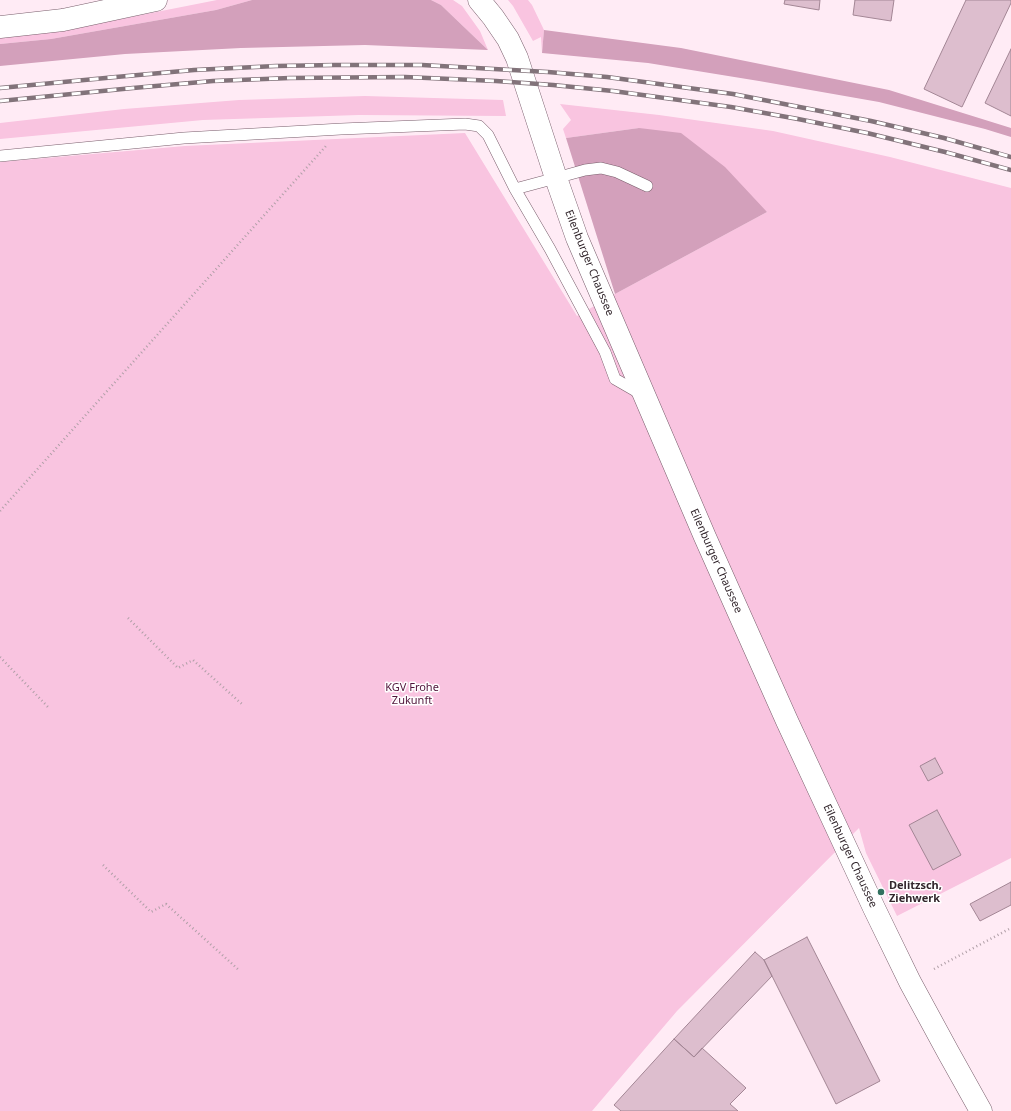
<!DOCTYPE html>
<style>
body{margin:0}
canvas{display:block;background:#ffebf5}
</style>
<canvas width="1011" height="1111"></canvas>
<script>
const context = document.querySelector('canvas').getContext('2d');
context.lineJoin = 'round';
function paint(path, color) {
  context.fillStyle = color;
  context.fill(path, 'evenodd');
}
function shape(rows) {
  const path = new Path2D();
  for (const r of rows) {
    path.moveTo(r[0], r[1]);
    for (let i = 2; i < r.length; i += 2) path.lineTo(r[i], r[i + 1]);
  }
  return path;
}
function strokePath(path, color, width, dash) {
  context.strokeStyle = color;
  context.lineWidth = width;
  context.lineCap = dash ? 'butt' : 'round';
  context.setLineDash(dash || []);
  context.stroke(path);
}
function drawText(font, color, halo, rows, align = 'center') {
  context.font = font + ' "Noto Sans",sans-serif';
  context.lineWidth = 3;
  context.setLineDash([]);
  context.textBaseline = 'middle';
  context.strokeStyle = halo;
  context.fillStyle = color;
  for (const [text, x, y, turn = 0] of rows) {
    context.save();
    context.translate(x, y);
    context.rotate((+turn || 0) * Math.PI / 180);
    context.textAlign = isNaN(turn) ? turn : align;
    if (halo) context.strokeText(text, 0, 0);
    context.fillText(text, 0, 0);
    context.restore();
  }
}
const green = shape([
 [217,0,252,0,216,10,51,39,0,44,0,37,60,31],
 [431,0,453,0,462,6,480,31,488,50,441,5],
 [508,0,528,0,532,5,544,30,542,53,541,37,533,41,513,6],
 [365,96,503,100,506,116,359,115,203,120,0,139,0,123,124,109,239,100],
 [560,104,659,115,773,131,890,157,1011,188,1011,858,897,916,866,853,859,828,677,1011,592,1111,0,1111,0,162,185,146,465,133,577,316,615,294,767,212,639,128,566,138,563,129,571,120]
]);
const forest = shape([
 [252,0,431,0,441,5,488,50,365,45,241,48,125,54,0,66,0,44,51,39,216,10],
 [544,30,681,48,889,90,1011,128,1011,137,985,129,879,102,759,81,648,63,542,53],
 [639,128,681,133,725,167,767,212,615,294,566,138]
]);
const building = shape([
 [785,0,820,0,819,10,784,4,785,0],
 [855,0,894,0,891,21,853,15,855,0],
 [966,0,1011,0,1011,3,962,107,924,89,966,0],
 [1011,49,1011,116,985,103,1011,49],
 [935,758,943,773,928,781,920,766,935,758],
 [937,810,961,855,933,870,909,825,937,810],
 [1011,882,1011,905,980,921,970,904,1011,882],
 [807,937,880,1081,836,1104,764,960,807,937],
 [755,952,764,960,772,976,694,1057,674,1039,755,952],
 [674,1039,694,1057,702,1048,746,1088,730,1104,738,1111,621,1111,614,1105,674,1039]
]);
const path = shape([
 [0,511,326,146],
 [128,618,178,668,193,660,243,705],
 [0,657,48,707],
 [103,865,151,912,166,904,240,971],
 [934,969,1011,928]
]);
const service = shape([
 [0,156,184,138,341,129,465,124,479,126,488,135,515,189,550,249,605,352,615,379,641,394],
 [515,189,556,178,585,170,601,168,617,172,647,186]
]);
const tertiary = shape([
 [479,0,493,17,508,39,517,58,556,178,577,238,705,537,787,721,874,908,910,982,948,1052,981,1111],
 [0,27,63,20,156,0]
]);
const rail = shape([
 [0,88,116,77,194,70,276,66,335,65,422,65,548,72,607,77,733,94,871,121,944,138,1011,157],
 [0,101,133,88,213,81,290,78,405,77,496,81,553,85,613,91,731,107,798,119,867,133,945,152,1011,170]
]);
const markers = [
 [881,892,4,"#32715f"]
];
const streetNames = [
 ["Eilenburger Chaussee",589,263,68],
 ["Eilenburger Chaussee",716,561,66],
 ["Eilenburger Chaussee",850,856,65]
];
const parkNames = [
 ["KGV Frohe",412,688],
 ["Zukunft",412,701]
];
const poiNames = [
 ["Delitzsch,",889,886],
 ["Ziehwerk",889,899]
];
paint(green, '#f9c4e0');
paint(forest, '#d3a0bb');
paint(building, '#ddbece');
strokePath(building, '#a38695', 1);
strokePath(service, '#795e6c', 12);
strokePath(tertiary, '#795e6c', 23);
strokePath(path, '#b09fa7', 2.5, [1, 3]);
strokePath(service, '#fff', 11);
strokePath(tertiary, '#fff', 22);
strokePath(rail, '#82737a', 4.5);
strokePath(rail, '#fff', 3, [9]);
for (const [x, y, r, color] of markers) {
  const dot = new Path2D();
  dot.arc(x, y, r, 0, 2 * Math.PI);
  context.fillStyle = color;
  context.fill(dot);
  strokePath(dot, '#fff', 1.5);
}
drawText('11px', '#32262c', '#fff', streetNames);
drawText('11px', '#50133a', '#fff', parkNames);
drawText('bold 11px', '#32262c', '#fff', poiNames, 'left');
</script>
